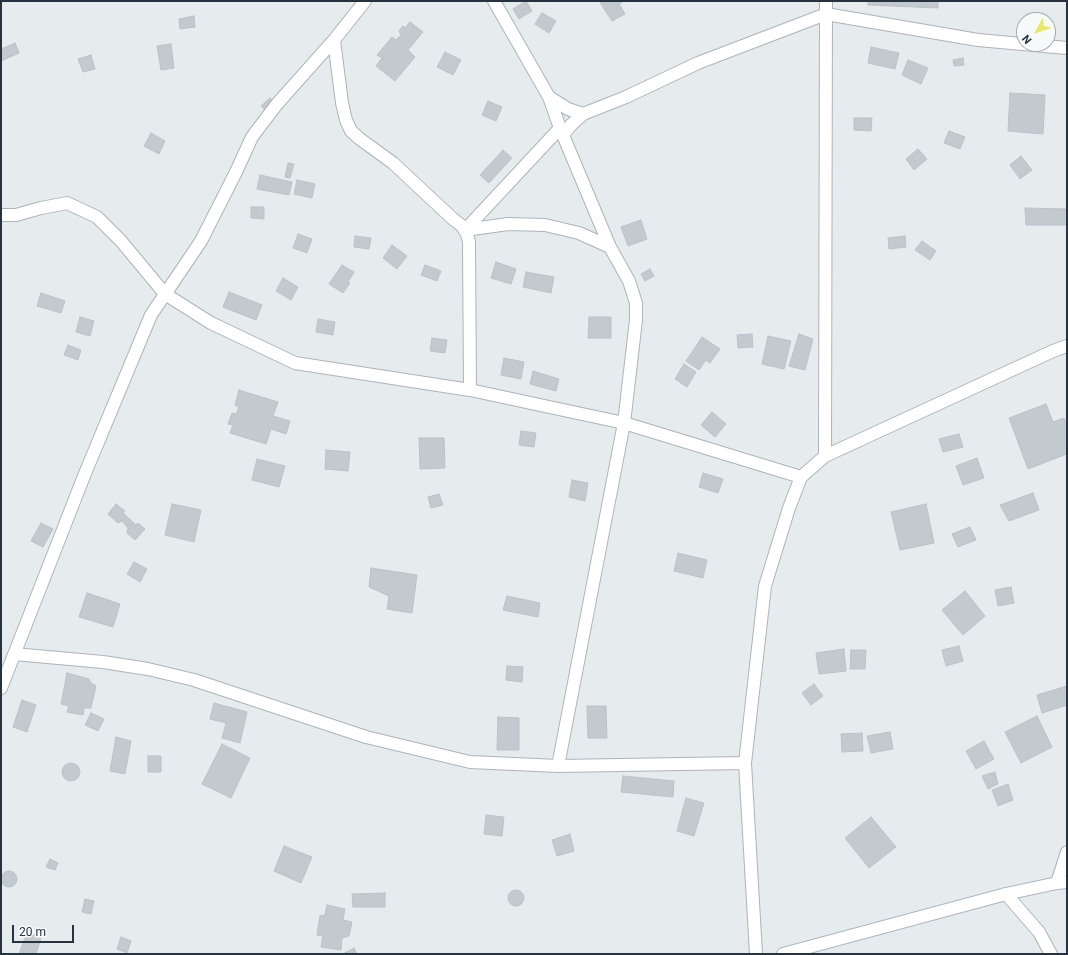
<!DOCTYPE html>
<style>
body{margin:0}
#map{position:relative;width:1068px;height:955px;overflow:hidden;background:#e6ecee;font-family:Roboto,sans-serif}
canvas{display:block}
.frame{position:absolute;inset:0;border:2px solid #263240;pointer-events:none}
.north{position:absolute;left:1016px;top:12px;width:40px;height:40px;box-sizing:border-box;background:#f7fafb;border:1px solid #a3aab0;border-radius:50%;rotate:231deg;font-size:11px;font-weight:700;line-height:16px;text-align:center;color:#263240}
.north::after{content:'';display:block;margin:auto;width:14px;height:18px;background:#e5eb68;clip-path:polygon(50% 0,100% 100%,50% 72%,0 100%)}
.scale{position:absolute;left:12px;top:925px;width:62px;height:18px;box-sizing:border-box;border:2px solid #263240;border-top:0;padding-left:5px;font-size:12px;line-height:14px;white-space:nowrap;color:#263240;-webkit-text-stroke:3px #f7fafb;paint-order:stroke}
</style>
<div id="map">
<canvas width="1068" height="955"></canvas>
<div class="frame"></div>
<div class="north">N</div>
<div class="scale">20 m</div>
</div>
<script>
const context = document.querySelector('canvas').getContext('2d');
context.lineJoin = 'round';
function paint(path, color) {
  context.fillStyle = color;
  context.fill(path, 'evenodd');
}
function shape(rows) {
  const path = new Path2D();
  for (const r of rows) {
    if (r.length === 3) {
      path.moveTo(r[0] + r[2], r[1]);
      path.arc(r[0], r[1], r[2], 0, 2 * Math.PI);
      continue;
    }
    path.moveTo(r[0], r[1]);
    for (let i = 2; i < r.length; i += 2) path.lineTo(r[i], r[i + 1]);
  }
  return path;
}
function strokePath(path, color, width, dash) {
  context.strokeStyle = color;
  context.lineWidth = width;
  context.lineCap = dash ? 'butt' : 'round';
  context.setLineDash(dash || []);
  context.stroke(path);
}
const building = shape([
 [526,1,532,11,519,19,513,9,526,1],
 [599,1,624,1,619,4,625,14,612,21,599,1],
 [868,1,938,1,938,8,868,5,868,1],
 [542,13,556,21,549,33,535,24,542,13],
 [194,16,195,27,180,29,179,19,194,16],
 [410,22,423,32,408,50,415,57,395,81,376,66,382,58,377,55,392,37,396,40,401,35,399,31,403,26,405,28,410,22],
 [15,43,19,53,1,61,1,49,15,43],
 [171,44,174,68,161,70,157,46,171,44],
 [871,47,899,53,895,69,868,63,871,47],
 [445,52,461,60,453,75,437,67,445,52],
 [91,55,95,69,83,72,78,59,91,55],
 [963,58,964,65,954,66,953,60,963,58],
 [908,60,928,68,921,84,902,75,908,60],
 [1010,93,1045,95,1043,134,1008,131,1010,93],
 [270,98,274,103,265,110,261,106,270,98],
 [488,101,502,107,496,121,482,115,488,101],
 [854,118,872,118,871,131,854,130,854,118],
 [949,131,965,137,960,149,944,143,949,131],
 [151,133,165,141,159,154,144,146,151,133],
 [918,149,927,159,914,170,906,159,918,149],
 [503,150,512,158,489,183,480,175,503,150],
 [1021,156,1032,170,1020,179,1010,165,1021,156],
 [288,163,294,164,290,178,285,177,288,163],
 [260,175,292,182,289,195,257,189,260,175],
 [297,180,315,184,312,198,294,194,297,180],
 [251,207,264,207,264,219,251,218,251,207],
 [1025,208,1067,209,1067,225,1026,225,1025,208],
 [641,220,647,239,628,246,621,227,641,220],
 [298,234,312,239,307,253,293,248,298,234],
 [355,236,371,238,369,249,354,247,355,236],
 [905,236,906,247,889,249,888,238,905,236],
 [922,241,936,251,930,260,915,250,922,241],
 [392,245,407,256,397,269,383,258,392,245],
 [496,262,516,269,511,284,491,278,496,262],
 [342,265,354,272,348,282,350,283,343,293,329,284,342,265],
 [425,265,441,271,437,281,421,275,425,265],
 [650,269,654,276,645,281,641,274,650,269],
 [526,272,554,277,551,293,523,287,526,272],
 [283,278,298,287,291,300,276,291,283,278],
 [229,292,262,305,256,320,223,307,229,292],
 [41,293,65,301,61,313,37,306,41,293],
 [80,317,94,321,90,336,76,332,80,317],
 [589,317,611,317,611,338,588,338,589,317],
 [318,319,335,322,333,335,316,332,318,319],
 [752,334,753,347,738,348,737,335,752,334],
 [799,334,813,339,805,370,789,366,799,334],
 [768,336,791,341,784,369,762,364,768,336],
 [702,337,720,349,710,363,706,360,699,370,686,361,702,337],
 [432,338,447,340,445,353,430,351,432,338],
 [68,345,81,350,78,360,64,355,68,345],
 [504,358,524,362,521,379,501,375,504,358],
 [684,364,696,372,687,387,675,379,684,364],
 [533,371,559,379,556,391,530,384,533,371],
 [239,390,278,402,273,416,290,421,286,434,271,429,266,444,230,433,233,425,228,424,232,413,236,414,239,407,235,405,239,390],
 [1046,404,1053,422,1064,418,1067,427,1067,454,1028,469,1009,418,1046,404],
 [712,412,726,424,715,437,701,425,712,412],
 [521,431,536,433,534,447,519,445,521,431],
 [959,434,963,447,943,452,939,439,959,434],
 [419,438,444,438,445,468,420,469,419,438],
 [326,450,350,452,348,471,325,469,326,450],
 [977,458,984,478,963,485,956,466,977,458],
 [257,459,285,466,279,487,252,480,257,459],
 [703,473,723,479,718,493,699,487,703,473],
 [572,480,588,483,585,501,569,497,572,480],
 [1033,493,1039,510,1009,521,1000,505,1033,493],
 [439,494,443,505,431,508,428,497,439,494],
 [116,504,125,511,123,513,136,525,138,523,145,529,135,540,127,533,128,528,122,521,118,523,108,514,116,504],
 [172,504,201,510,194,542,165,535,172,504],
 [926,504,934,543,900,550,891,512,926,504],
 [41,523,53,529,43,547,31,541,41,523],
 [970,527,976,540,958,547,952,534,970,527],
 [678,553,707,560,703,578,674,571,678,553],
 [134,562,147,569,140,582,127,574,134,562],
 [371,568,417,575,412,613,387,609,389,596,369,587,371,568],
 [1011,587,1014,603,998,606,995,590,1011,587],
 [965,591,985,616,963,635,942,610,965,591],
 [87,593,120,604,113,627,79,617,87,593],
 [507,596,540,603,538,617,503,610,507,596],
 [959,646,963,661,946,666,942,650,959,646],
 [844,649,846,671,819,674,816,653,844,649],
 [851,650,866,650,865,669,850,669,851,650],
 [507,666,523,667,522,682,506,680,507,666],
 [67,673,89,679,91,683,96,686,91,708,84,708,83,715,67,712,69,706,61,704,67,673],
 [814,684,823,696,811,705,802,693,814,684],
 [1067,686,1067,705,1042,713,1037,695,1067,686],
 [22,700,36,705,27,732,13,727,22,700],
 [214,703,247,712,240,743,222,738,226,723,210,719,214,703],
 [587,706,606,706,607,738,588,738,587,706],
 [91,713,104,719,98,731,85,725,91,713],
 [1037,716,1052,747,1021,763,1005,732,1037,716],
 [498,717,519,718,519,750,497,750,498,717],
 [890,732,893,749,871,753,867,736,890,732],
 [862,733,863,751,842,752,841,734,862,733],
 [116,737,131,741,125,774,110,771,116,737],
 [984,741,994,759,976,769,966,751,984,741],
 [222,744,250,758,231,798,202,784,222,744],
 [148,756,161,756,161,772,148,772,148,756],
 [71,772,9],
 [995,772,998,784,988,789,982,776,995,772],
 [623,776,674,781,673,797,621,792,623,776],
 [1008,784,1013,800,998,806,992,790,1008,784],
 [686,798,704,803,694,836,677,831,686,798],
 [486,815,504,817,502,836,484,834,486,815],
 [871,817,896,847,869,868,845,838,871,817],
 [570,834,574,851,557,856,552,840,570,834],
 [284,846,312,857,301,883,274,871,284,846],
 [50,859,58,863,55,870,46,867,50,859],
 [9,879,8],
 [516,898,8],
 [385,893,385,907,353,907,352,894,385,893],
 [85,899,94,901,91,914,82,912,85,899],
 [327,905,345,909,343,920,352,922,349,936,342,938,341,950,321,947,323,936,317,935,320,916,325,915,327,905],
 [27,932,41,938,36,954,19,954,27,932],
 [121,937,131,941,127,953,117,949,121,937],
 [354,948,357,954,343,954,354,948]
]);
const street = shape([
 [494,1,549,97,560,128,610,247,629,281,636,303,636,320,624,423,558,766],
 [334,40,342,103,346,120,351,131,360,139,393,163,453,219,462,226,467,234,469,242,470,390],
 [549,97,568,109,583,114],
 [563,135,571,125,583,114,626,97,698,63,826,14,978,40,1067,48],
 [1,215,16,215,41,208,67,203,97,217,121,241,165,294,211,323,295,363,470,390,624,423,801,477],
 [465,230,508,224,545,225,579,233,610,247],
 [465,230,560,128],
 [825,456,826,1],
 [14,654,103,662,148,669,194,680,366,737,470,762,558,766,745,763],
 [1,688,84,476,151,315,201,241,236,172,252,137,277,104,334,40,365,1],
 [1057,883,1067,852],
 [1006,894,1039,932,1051,954],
 [756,954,745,763,765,586,789,508,801,477,825,456,1053,351,1067,346]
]);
const secondary = shape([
 [783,954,1006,894,1057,883,1067,882]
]);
paint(building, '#c2cacf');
strokePath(building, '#b9c2c8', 1);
strokePath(street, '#acb4ba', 14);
strokePath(secondary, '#abb6c0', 14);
strokePath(street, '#fff', 12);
strokePath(secondary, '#fff', 12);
</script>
